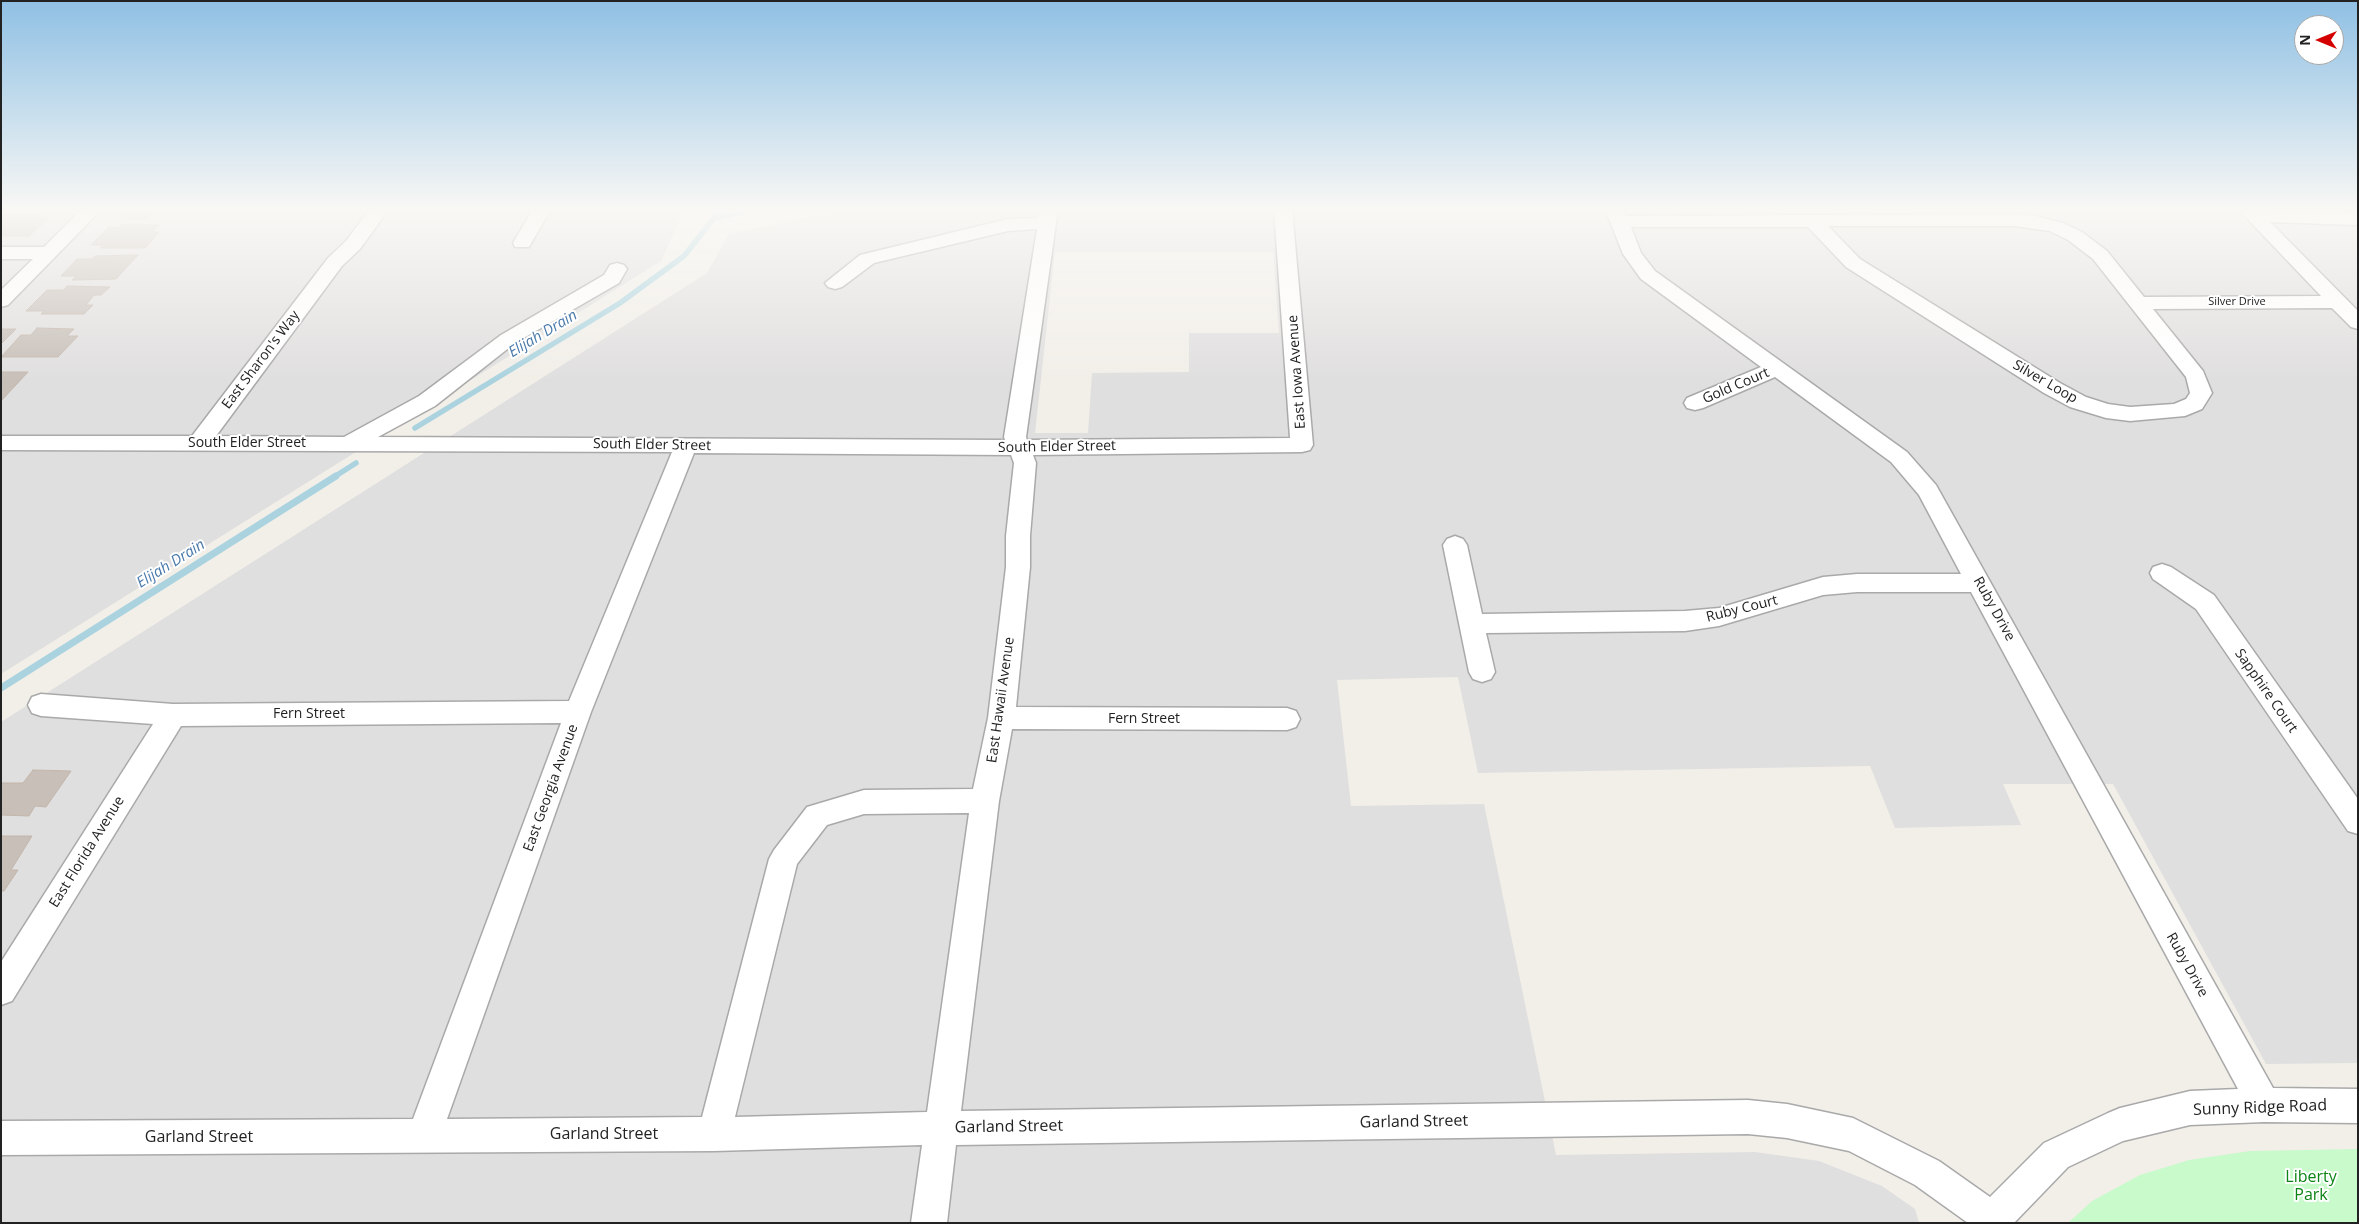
<!DOCTYPE html>
<style>
body{margin:0}
#map{position:relative;width:2359px;height:1224px;overflow:hidden;background:#f2efe9;font-family:"Open Sans",sans-serif}
canvas{display:block}
.frame{position:absolute;inset:0;border:2px solid #222;pointer-events:none}
.north{position:absolute;left:2294px;top:15px;width:50px;height:50px;box-sizing:border-box;background:#fff;border:1px solid #a7a7a7;border-radius:50%;rotate:270deg;font-size:14px;font-weight:700;line-height:20px;text-align:center;color:#222}
.north::after{content:'';display:block;margin:auto;width:18px;height:22px;background:#d40000;clip-path:polygon(50% 0,100% 100%,50% 72%,0 100%)}
</style>
<div id="map">
<canvas width="2359" height="1224"></canvas>
<div class="frame"></div>
<div class="north">N</div>
</div>
<script>
const context = document.querySelector('canvas').getContext('2d');
context.lineJoin = 'round';
function paint(path, color) {
  context.fillStyle = color;
  context.fill(path, 'evenodd');
}
function shape(rows) {
  const path = new Path2D();
  for (const r of rows) {
    path.moveTo(r[0], r[1]);
    for (let i = 2; i < r.length; i += 2) path.lineTo(r[i], r[i + 1]);
  }
  return path;
}
function strokePath(path, color, width, dash) {
  context.strokeStyle = color;
  context.lineWidth = width;
  context.lineCap = dash ? 'butt' : 'round';
  context.setLineDash(dash || []);
  context.stroke(path);
}
function drawText(font, color, halo, rows, align = 'center') {
  context.font = font + ' "Open Sans",sans-serif';
  context.lineWidth = 4;
  context.setLineDash([]);
  context.textBaseline = 'middle';
  context.strokeStyle = halo;
  context.fillStyle = color;
  for (const [text, x, y, turn = 0] of rows) {
    context.save();
    context.translate(x, y);
    context.rotate((+turn || 0) * Math.PI / 180);
    context.textAlign = isNaN(turn) ? turn : align;
    if (halo) context.strokeText(text, 0, 0);
    context.fillText(text, 0, 0);
    context.restore();
  }
}
const residential = shape([
 [1,209,685,209,661,261,1,674],
 [848,209,2358,209,2358,1063,2266,1064,2113,784,2003,784,2021,825,1895,828,1870,766,1478,773,1458,677,1337,680,1351,806,1484,804,1556,1155,1755,1152,1819,1161,1882,1186,1915,1209,1919,1223,1,1223,1,722,707,273,729,234],
 [1055,252,1273,252,1279,333,1189,333,1189,372,1092,373,1088,433,1035,433]
]);
const park = shape([
 [2358,1149,2358,1223,2068,1223,2092,1201,2140,1175,2189,1160,2250,1151]
]);
const streamFar1 = shape([
 [714,218,759,209],
 [415,428,620,303,684,256,714,218,717,209],
 [334,477,356,463]
]);
const stream = shape([
 [1,688,336,476]
]);
const building = shape([
 [126,209,157,209,148,219,126,219,129,216,119,216,126,209],
 [4,214,41,214,38,217,49,217,29,236,1,236,1,216,4,214],
 [121,225,159,225,152,232,159,232,145,248,100,248,103,245,91,245,109,227,119,228,121,225],
 [138,255,116,279,72,280,76,276,61,276,77,259,92,259,95,256,138,255],
 [67,286,110,287,101,295,94,295,86,305,93,305,84,314,41,314,44,311,26,311,47,290,64,290,67,286],
 [37,328,74,329,67,336,78,336,58,357,1,357,21,335,31,335,37,328],
 [1,329,16,329,1,344,1,329],
 [1,372,28,372,1,401,1,372],
 [33,770,71,771,46,807,35,806,29,816,1,815,1,783,23,783,33,770],
 [1,836,32,836,11,870,18,870,4,891,1,891,1,836]
]);
const minor = shape([
 [82,209,102,209,8,305,1,307,1,290,33,259,1,259,1,247,44,247,82,209],
 [370,209,389,209,360,249,342,266,216,436,344,437,419,396,501,335,604,275,610,265,617,263,624,265,627,269,619,283,515,343,435,406,378,437,1005,440,1004,437,1037,229,1008,231,874,263,842,287,835,289,828,287,825,283,860,255,1008,219,1038,218,1040,209,1058,209,1026,437,1027,440,1290,438,1274,209,1292,209,1313,445,1310,450,1302,452,1033,455,1036,463,1030,536,1030,567,1016,707,1287,708,1296,711,1300,719,1296,727,1287,730,1012,729,999,801,961,1111,1748,1100,1787,1104,1853,1118,1939,1161,1990,1197,2044,1143,2108,1113,2120,1108,2190,1091,2238,1089,1971,592,1857,592,1823,595,1719,626,1685,631,1486,633,1495,672,1491,679,1482,682,1473,679,1469,672,1443,545,1447,539,1455,536,1463,539,1467,545,1482,614,1685,611,1719,608,1823,577,1857,574,1961,574,1919,495,1891,462,1775,377,1703,408,1695,410,1687,408,1684,403,1687,398,1761,367,1641,279,1623,254,1605,209,1623,209,1626,216,2014,214,2035,216,2063,223,2082,232,2107,251,2144,297,2321,296,2238,209,2358,213,2358,225,2270,222,2358,311,2358,329,2351,327,2332,308,2153,309,2203,371,2212,393,2202,409,2185,416,2130,421,2106,418,2070,407,2044,393,1846,267,1808,227,1631,227,1641,253,1655,271,1907,452,1936,485,2273,1088,2358,1089,2358,1123,2264,1122,2190,1125,2123,1141,2068,1167,2014,1223,1968,1223,1915,1185,1849,1151,1787,1138,1748,1134,956,1145,947,1223,911,1223,922,1145,714,1151,1,1155,1,1121,413,1119,561,723,181,726,12,1001,1,1005,1,962,153,724,41,716,32,713,28,705,32,697,41,694,173,704,569,701,672,452,1,450,1,436,192,436,328,258,346,241,370,209],
 [1828,226,2014,226,2050,231,2068,240,2093,259,2186,377,2190,393,2186,399,2174,404,2130,407,2108,404,2086,397,2060,383,1860,259,1828,226],
 [694,453,1011,455,1014,463,1006,536,1006,567,988,718,973,789,864,790,807,807,774,850,769,859,702,1117,447,1119,591,712,694,453],
 [969,813,927,1112,735,1117,797,864,827,825,864,814,969,813],
 [533,209,551,209,529,247,515,247,513,243,533,209],
 [2162,564,2171,567,2214,595,2358,799,2358,834,2348,831,2196,609,2153,579,2150,573,2153,567,2162,564]
]);
const farStreetnames = [
 ["Silver Drive",2237,302]
];
const streetNames = [
 ["East Sharon's Way",261,360,-53],
 ["East Iowa Avenue",1297,372,-94],
 ["Silver Loop",2045,382,30],
 ["Gold Court",1736,386,-23],
 ["South Elder Street",247,443],
 ["South Elder Street",652,445,1],
 ["South Elder Street",1057,447,-1],
 ["Ruby Court",1742,609,-14],
 ["Ruby Drive",1994,609,61],
 ["Sapphire Court",2266,691,55],
 ["East Hawaii Avenue",1001,700,-82],
 ["Fern Street",309,714],
 ["Fern Street",1144,719],
 ["East Georgia Avenue",551,788,-70],
 ["East Florida Avenue",87,852,-58],
 ["Ruby Drive",2187,965,61]
];
const waterNames = [
 ["Elijah Drain",543,334,-31],
 ["Elijah Drain",171,564,-32]
];
const nearStreetnames = [
 ["Sunny Ridge Road",2260,1108,-2],
 ["Garland Street",1414,1122,-1],
 ["Garland Street",1009,1127,-1],
 ["Garland Street",604,1134],
 ["Garland Street",199,1137]
];
const nearParknames = [
 ["Liberty",2311,1177],
 ["Park",2311,1195]
];
paint(residential, '#e0dfdf');
paint(park, '#c8facc');
strokePath(streamFar1, '#aad3df', 5.5);
strokePath(stream, '#aad3df', 7);
paint(building, '#c7bfb8');
strokePath(building, '#c4b6ab', 1);
strokePath(minor, '#a9a9a9', 3);
paint(minor, '#fff');
const sky = context.createLinearGradient(0, 0, 0, 381);
sky.addColorStop(0, '#8fc0e4');
sky.addColorStop(0.55, '#f9f8f5');
sky.addColorStop(1, '#f9f8f500');
context.fillStyle = sky;
context.fillRect(0, 0, 2359, 381);
drawText('11px', '#222', '#fff', farStreetnames);
drawText('14px', '#222', '#fff', streetNames);
drawText('italic 15px', '#4a7aab', '#fff', waterNames);
drawText('16px', '#222', '#fff', nearStreetnames);
drawText('16px', '#0c8416', '#fff', nearParknames);
</script>
